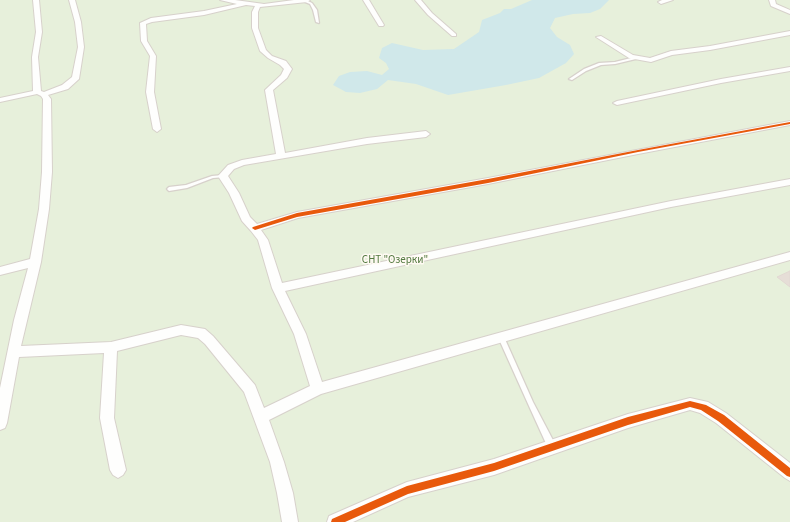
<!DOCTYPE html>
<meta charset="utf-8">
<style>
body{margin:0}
canvas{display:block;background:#f9f5f0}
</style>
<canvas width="790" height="522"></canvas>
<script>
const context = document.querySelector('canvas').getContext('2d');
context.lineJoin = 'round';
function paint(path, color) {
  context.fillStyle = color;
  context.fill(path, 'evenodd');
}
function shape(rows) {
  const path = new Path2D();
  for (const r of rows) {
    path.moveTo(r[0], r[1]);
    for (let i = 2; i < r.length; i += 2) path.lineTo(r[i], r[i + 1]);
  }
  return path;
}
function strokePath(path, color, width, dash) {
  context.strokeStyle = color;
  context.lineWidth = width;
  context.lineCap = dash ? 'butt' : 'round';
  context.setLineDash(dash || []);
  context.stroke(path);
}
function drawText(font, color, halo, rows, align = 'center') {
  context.font = font + ' "Source Sans 3",sans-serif';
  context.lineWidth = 3;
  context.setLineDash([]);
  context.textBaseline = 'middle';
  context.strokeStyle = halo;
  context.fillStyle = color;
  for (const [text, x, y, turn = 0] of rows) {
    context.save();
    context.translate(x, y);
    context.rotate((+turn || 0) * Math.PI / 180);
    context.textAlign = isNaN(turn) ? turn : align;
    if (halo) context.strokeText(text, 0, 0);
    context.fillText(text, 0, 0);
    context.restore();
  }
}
const green = shape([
 [0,0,790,0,790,522,0,522]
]);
const water = shape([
 [532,0,609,0,600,9,590,13,573,14,555,18,550,28,557,37,570,45,574,54,566,63,539,78,506,85,448,95,416,84,388,80,377,89,360,93,346,92,333,85,339,76,350,72,367,71,382,75,389,69,386,63,379,58,382,48,392,43,423,50,454,49,479,32,482,20,500,13,504,9,511,9]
]);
const building = shape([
 [790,271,790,287,777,277,790,271]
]);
const service = shape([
 [306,0,312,3,317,10,319,23,316,22,313,10,310,4,305,2,305,1,306,0],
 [635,57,637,58,636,59,615,64,601,65,586,71,572,80,569,79,584,69,599,63,615,62,635,57],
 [223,175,225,176,225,177,213,178,187,188,169,191,167,189,169,187,186,185,212,176,223,175],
 [501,334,503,335,504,337,533,402,555,444,556,447,555,450,552,451,549,450,529,406,498,337,499,335,501,334]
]);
const minor = shape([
 [33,0,39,0,42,32,38,57,41,91,44,92,62,85,72,77,78,47,75,22,69,0,75,0,81,22,84,47,79,79,68,89,48,95,51,99,52,172,49,209,41,262,21,346,111,342,181,325,205,329,213,336,255,385,264,408,310,386,294,334,272,288,258,240,251,231,242,221,229,193,218,176,228,165,242,160,276,154,265,90,281,75,284,69,280,65,268,58,260,51,252,28,252,12,255,6,246,5,204,15,152,22,146,24,147,41,156,56,154,92,161,129,157,132,153,129,146,92,150,56,141,41,140,23,151,18,204,11,237,4,220,0,235,0,264,4,294,0,310,0,307,2,260,7,258,12,258,28,266,50,272,56,286,61,292,69,287,78,273,90,285,153,367,138,426,131,430,134,426,137,367,144,244,165,234,169,228,176,239,193,250,217,257,224,297,212,488,178,790,121,790,125,638,154,488,184,298,218,261,230,268,240,282,283,671,201,790,179,790,185,671,207,285,291,306,334,322,382,790,252,790,260,321,394,269,420,284,462,293,493,298,522,282,522,277,493,270,462,244,392,205,344,198,338,181,335,117,351,114,418,126,470,123,475,118,478,113,475,110,470,100,418,104,353,19,357,7,423,5,428,0,430,0,388,14,320,28,268,0,275,0,267,30,259,39,209,42,172,43,99,41,96,37,94,0,102,0,98,33,91,32,57,36,32,33,0],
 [363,0,369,0,384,25,383,26,379,26,363,0],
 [415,0,421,0,432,13,456,34,456,36,452,36,428,15,415,0],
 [673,0,661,4,658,2,662,0,673,0],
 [769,0,775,0,776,4,790,10,790,14,771,6,769,0],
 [790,31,790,35,710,50,672,55,651,62,629,58,596,37,601,36,633,55,650,58,671,51,710,46,790,31],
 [790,67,790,71,721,83,617,105,613,103,617,101,721,79,790,67],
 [690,398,708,402,726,413,790,463,790,481,785,478,716,423,700,413,690,410,628,428,494,475,408,497,353,522,327,522,329,516,407,482,494,459,628,414,690,398]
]);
const cycleway = shape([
 [790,122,790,124,638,152,488,183,297,217,255,230,252,228,253,227,297,213,488,179,638,150,790,122],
 [690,401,706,405,724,415,790,468,790,477,787,476,718,421,701,410,690,407,628,425,494,471,408,494,345,522,331,522,332,519,407,486,494,463,628,417,690,401]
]);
const parkNames = [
 ["СНТ \"Озерки\"",395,261]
];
paint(green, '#e7f0db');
paint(water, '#d0e8ea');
paint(building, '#e6ded7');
strokePath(building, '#e2d8d2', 1);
strokePath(service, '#d7d1cb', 2.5);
strokePath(minor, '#d7d1cb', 2);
paint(service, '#fefefd');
paint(minor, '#fefefd');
paint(cycleway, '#e8590c');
drawText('11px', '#537a41', '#fffaf3', parkNames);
</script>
